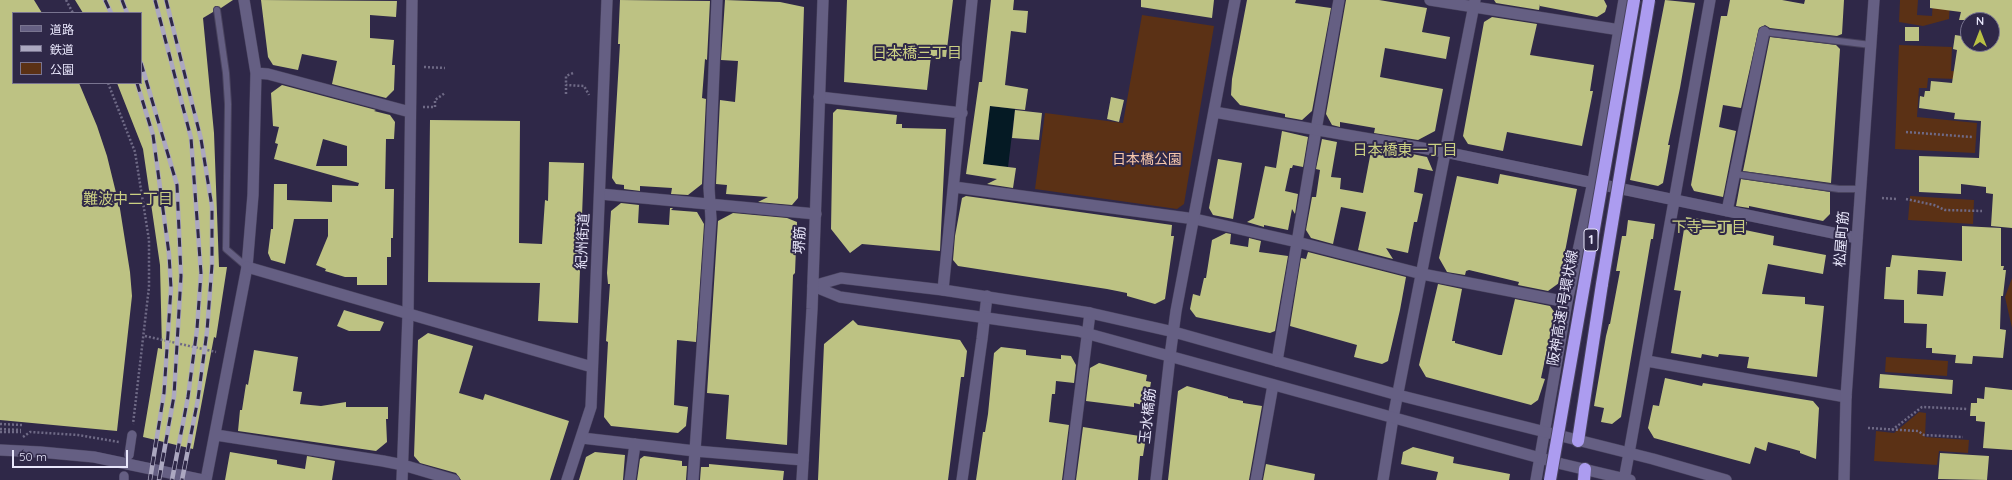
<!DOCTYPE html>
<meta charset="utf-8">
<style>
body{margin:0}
#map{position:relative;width:2012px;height:480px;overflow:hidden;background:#2f2848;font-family:Quicksand,"Noto Sans JP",sans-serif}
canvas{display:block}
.legend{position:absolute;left:12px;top:12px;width:130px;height:72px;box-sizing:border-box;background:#2f2848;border:1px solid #797490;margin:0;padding:5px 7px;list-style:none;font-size:12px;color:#e8e6fb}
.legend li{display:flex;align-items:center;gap:8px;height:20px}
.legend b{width:20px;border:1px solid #797490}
.north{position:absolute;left:1960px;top:12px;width:40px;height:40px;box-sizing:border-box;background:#2f2848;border:1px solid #797490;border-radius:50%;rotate:0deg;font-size:11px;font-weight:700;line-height:16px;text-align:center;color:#e8e6fb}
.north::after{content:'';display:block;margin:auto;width:14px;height:18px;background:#bac045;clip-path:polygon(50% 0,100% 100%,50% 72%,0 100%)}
.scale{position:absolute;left:12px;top:450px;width:116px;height:18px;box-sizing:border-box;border:2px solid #e8e6fb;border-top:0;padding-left:5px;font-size:12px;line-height:14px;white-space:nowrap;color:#e8e6fb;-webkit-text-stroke:3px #2f2848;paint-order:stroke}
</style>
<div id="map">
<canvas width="2012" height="480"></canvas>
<ul class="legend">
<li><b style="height:5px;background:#655f83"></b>道路</li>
<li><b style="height:5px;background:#aca8c1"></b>鉄道</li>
<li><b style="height:11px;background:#5b3115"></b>公園</li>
</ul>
<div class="north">N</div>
<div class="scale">50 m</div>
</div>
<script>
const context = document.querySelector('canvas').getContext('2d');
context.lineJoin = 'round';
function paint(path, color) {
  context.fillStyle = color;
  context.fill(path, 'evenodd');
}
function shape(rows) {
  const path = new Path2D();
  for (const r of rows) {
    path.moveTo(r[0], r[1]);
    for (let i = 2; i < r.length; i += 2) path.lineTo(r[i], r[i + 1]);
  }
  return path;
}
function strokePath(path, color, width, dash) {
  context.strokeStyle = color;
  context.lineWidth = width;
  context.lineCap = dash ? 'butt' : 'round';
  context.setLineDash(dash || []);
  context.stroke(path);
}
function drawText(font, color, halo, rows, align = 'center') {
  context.font = font + ' Quicksand,"Noto Sans JP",sans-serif';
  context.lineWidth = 4;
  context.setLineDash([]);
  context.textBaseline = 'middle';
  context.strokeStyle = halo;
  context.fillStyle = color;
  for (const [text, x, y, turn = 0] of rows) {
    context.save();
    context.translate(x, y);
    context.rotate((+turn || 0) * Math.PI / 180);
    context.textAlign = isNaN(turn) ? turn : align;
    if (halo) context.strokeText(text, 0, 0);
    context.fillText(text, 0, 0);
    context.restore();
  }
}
const green = shape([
 [1900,0,1918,0,1917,15,1932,16,1933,0,1950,0,1949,19,1923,26,1899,22],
 [1142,15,1214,26,1184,204,1177,209,1035,189,1045,113,1123,123],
 [1899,45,1952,47,1951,71,2012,75,2012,81,1928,78,1927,88,1919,88,1917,117,1977,123,1975,153,1895,149],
 [1910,196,1974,200,1973,224,1908,220],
 [2012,278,2012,328,2005,297],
 [1886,357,1948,361,1947,376,1885,372],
 [1919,412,1926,413,1925,437,1969,440,1968,453,1939,451,1937,465,1874,461,1876,431,1894,433]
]);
const water = shape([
 [990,106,1015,109,1008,167,983,164]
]);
const building = shape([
 [0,0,34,0,42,13,13,13,13,83,79,83,97,126,107,156,120,209,130,272,132,296,117,431,0,420],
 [75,0,233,0,221,8,215,6,213,12,203,18,214,133,219,267,227,267,216,338,214,337,193,449,143,437,158,348,162,349,160,265,143,149,117,83,141,83,141,13,83,13],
 [261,0,397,1,396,17,370,15,370,38,394,40,392,65,395,65,394,90,386,98,332,84,337,61,302,54,298,70,273,65,268,57],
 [620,0,710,1,707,60,705,59,702,98,706,99,702,184,688,195,671,194,672,188,640,186,640,191,624,189,624,185,616,184,612,178,620,44,618,44],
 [725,0,780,2,804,7,798,198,792,205,758,202,768,197,726,194,727,185,716,184,720,100,735,102,738,61,721,60],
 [847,0,953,0,946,57,931,56,927,90,844,82],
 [991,0,1014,0,1013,10,1028,11,1026,33,1011,31,1005,85,1028,89,1025,110,990,106,983,164,1016,168,1013,188,987,184,997,179,966,174,979,82,982,82],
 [1141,0,1214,0,1212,18,1141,7],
 [1247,0,1296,0,1295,3,1331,8,1312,111,1302,120,1285,117,1285,114,1240,105,1231,95,1232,79],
 [1346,0,1379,0,1427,8,1422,32,1450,37,1446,59,1385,48,1380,77,1443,89,1435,131,1418,140,1374,133,1375,128,1340,122,1340,127,1332,125,1326,114],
 [1494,0,1604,0,1607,6,1605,12,1597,17,1540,6,1540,4,1539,10,1496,3],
 [1665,0,1695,3,1680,88,1668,145,1670,145,1667,162,1663,183,1658,186,1630,180],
 [1730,0,1782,0,1804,4,1805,0,1844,0,1842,34,1837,36,1770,28,1765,25,1759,28,1741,108,1723,105,1719,127,1736,131,1723,197,1694,191,1691,185,1721,16,1727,16],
 [1930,0,2012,0,2012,228,1991,226,1993,194,1986,193,1986,187,1961,184,1961,194,1919,192,1919,156,1979,158,1981,121,1954,119,1955,113,1919,108,1920,96,1924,97,1925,91,1930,91,1931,81,1952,83,1957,50,1953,49,1955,35,1968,37,1968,44,1992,44,1992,20,1959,20,1961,12,1930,8],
 [1492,17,1537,24,1530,55,1594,65,1590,91,1593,91,1582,146,1507,132,1503,151,1468,144,1463,136,1484,22],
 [1905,27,1919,27,1919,41,1905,41],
 [1770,37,1836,45,1840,49,1831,183,1743,171],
 [282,85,376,110,374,111,390,115,395,122,394,139,386,139,385,189,394,189,393,238,391,238,391,257,387,257,387,285,357,285,357,277,345,277,325,271,326,269,316,265,328,236,328,219,294,219,285,264,271,260,268,253,271,229,273,229,274,184,287,184,287,200,332,202,332,185,358,186,359,183,274,159,278,144,275,143,279,127,273,126,271,93],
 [323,139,347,146,347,166,316,166],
 [1111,97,1124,100,1119,122,1107,119],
 [837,109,897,115,896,124,902,124,902,128,946,129,940,251,862,244,850,253,831,229,833,113],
 [1015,110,1042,113,1039,140,1012,138],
 [430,120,520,121,519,243,542,244,545,200,548,201,549,162,584,163,578,323,538,321,540,283,428,282],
 [1282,131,1308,137,1303,167,1293,165,1292,168,1290,168,1285,191,1298,194,1295,214,1292,209,1288,230,1264,225,1264,227,1247,222,1254,218,1265,166,1276,168],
 [1322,139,1337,142,1331,177,1341,178,1340,189,1363,193,1372,146,1427,157,1433,171,1418,168,1414,192,1423,194,1417,222,1414,222,1408,253,1386,248,1393,259,1358,250,1366,212,1341,207,1333,244,1311,238,1306,230,1312,197,1316,197,1320,170,1316,169],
 [1218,159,1242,163,1233,219,1213,215,1209,208],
 [1500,174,1577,189,1559,283,1548,291,1518,285,1519,282,1469,270,1466,271,1465,275,1447,272,1439,258,1457,176,1498,184],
 [1741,179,1830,192,1830,214,1823,221,1749,206,1749,208,1736,206],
 [966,196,1172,225,1171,236,1174,236,1165,299,1155,304,1127,296,1127,293,1107,289,958,266,953,260,955,236,962,198],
 [621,203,639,205,638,223,669,225,670,208,673,208,671,210,697,212,704,224,696,342,677,340,674,405,688,407,686,426,678,433,611,426,604,417,608,342,606,341,610,284,608,284,607,273,611,211],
 [733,213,787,218,797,222,795,273,793,275,787,445,726,439,729,395,707,393,718,221],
 [1686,217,1732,224,1733,219,1747,222,1745,230,1774,236,1773,245,1826,255,1823,274,1768,264,1762,294,1805,297,1805,304,1824,306,1817,377,1747,368,1749,357,1719,354,1718,357,1702,354,1701,358,1671,353,1681,291,1674,290],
 [1628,220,1655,224,1653,239,1651,239,1621,417,1612,424,1601,422,1604,408,1594,406,1606,336,1609,324,1610,324,1620,271,1616,271,1622,236,1626,236],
 [1962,226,2001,228,2001,266,2004,266,2003,270,2006,270,2003,296,2001,296,2000,329,2006,330,2003,358,1973,356,1972,364,1955,363,1956,355,1932,353,1932,348,1926,348,1927,324,1904,323,1904,300,1884,299,1886,267,1890,267,1892,255,1962,261],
 [1918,270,1946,272,1943,296,1917,294],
 [1226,233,1231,234,1230,244,1248,247,1249,238,1261,241,1259,252,1288,256,1275,331,1270,333,1196,317,1190,309,1193,294,1200,296,1204,278,1206,278,1212,240],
 [1308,252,1406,277,1400,310,1388,361,1382,364,1354,357,1357,345,1290,326,1301,258,1306,259],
 [1438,284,1462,289,1452,341,1455,341,1455,343,1499,355,1502,355,1515,299,1550,306,1555,313,1541,378,1545,379,1538,400,1531,405,1426,377,1419,365],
 [344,310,384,322,380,331,349,331,337,326],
 [853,320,858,325,960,340,967,351,964,377,961,377,948,480,818,480,824,344],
 [428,333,473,346,459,393,483,400,485,394,569,421,550,480,461,480,456,473,420,463,414,456,418,340],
 [1001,347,1026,350,1026,355,1061,359,1061,355,1071,356,1076,365,1074,383,1056,381,1055,394,1052,394,1049,422,1069,425,1062,480,976,480,983,432,985,432,988,414,994,353],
 [254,350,298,357,293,391,302,392,300,404,321,406,346,402,346,407,388,407,388,419,386,419,387,442,376,451,238,431,240,410,242,410,246,384,248,385],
 [1099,363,1147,375,1146,381,1151,382,1147,406,1134,403,1134,407,1086,401,1090,368],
 [1880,374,1953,380,1952,394,1879,388],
 [1665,378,1702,386,1703,383,1813,401,1819,408,1816,459,1800,453,1800,451,1768,442,1766,451,1755,447,1750,464,1654,438,1648,428,1653,405,1659,406],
 [1187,386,1228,397,1228,398,1243,401,1243,403,1262,406,1249,480,1168,480,1178,391],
 [1985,387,2012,390,2012,450,1983,448,1985,422,1976,421,1976,416,1970,416,1971,403,1977,403,1977,398,1984,399],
 [1083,427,1146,437,1143,456,1140,456,1138,480,1076,480],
 [1413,447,1454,457,1453,463,1510,474,1509,480,1436,480,1438,472,1401,464,1403,452],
 [230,452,277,460,277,464,305,469,307,456,335,461,332,480,225,480],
 [595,452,625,455,623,480,579,480,586,457],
 [1940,453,1989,456,1987,480,1938,479],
 [644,456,682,461,682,466,687,466,686,480,637,480,640,459],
 [709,464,784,471,783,480,700,480,701,467,709,467],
 [1266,464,1315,474,1314,480,1263,480]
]);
const path = shape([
 [66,0,73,13],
 [424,67,445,68],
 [573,73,566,76,566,85,584,86,589,95],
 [108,83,135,152,149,240,149,287,133,424],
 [566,94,566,85],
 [423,107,435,107,435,100,445,93],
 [1906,132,1972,137],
 [1882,198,1896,199],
 [1906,199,1934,205,1945,210,1982,211],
 [145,336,216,352],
 [0,424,22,425],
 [1868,428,1918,431,1924,435,1963,437],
 [0,429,21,430],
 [1892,430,1922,407,1968,409],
 [0,432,21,432],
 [23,437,30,432,78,435,119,442]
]);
const service = shape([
 [217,10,226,73,228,104,226,249,247,267],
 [1764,32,1871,45],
 [1735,174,1839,189,1861,189]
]);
const pedestrian = shape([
 [129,455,132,435],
 [124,476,124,480]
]);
const minor = shape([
 [1430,0,1620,30],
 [256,73,268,74,410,112],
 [819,97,962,113],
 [1445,152,1857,238],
 [954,187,1195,219,1297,242,1422,274,1567,302],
 [600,194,816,214],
 [1727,211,1764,32],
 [943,290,972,0],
 [1277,361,1316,130,1339,0],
 [1647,361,1846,397],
 [216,435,383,461,403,465,454,480],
 [582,438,695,451,803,460],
 [1629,453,1710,0],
 [206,480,247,267,253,195,256,73,244,0],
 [402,480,408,314,412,0],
 [630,480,635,444],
 [693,480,711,219,709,188,717,0],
 [962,480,982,339,987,296],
 [1069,480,1090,313],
 [1156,480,1170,356],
 [1256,480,1273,385],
 [1383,480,1393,418,1475,0],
 [1536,480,1567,302,1593,182,1624,0]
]);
const tertiary = shape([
 [1214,112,1445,152],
 [247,267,592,367],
 [813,286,841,278,943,290,1090,313,1174,332,1398,395,1653,459,1726,480],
 [813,286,840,297,1078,331,1562,464,1630,480],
 [1170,356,1176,311,1235,0],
 [0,450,40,452,94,457,203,480],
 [567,480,591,407,607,0],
 [1624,480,1629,453],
 [1844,480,1846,397,1874,0]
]);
const secondary = shape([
 [802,480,812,309,823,0]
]);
const motorway = shape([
 [1578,441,1602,284],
 [1584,480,1585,469]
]);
const rail = shape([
 [105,0,111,13],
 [122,0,127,13],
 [155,0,191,138,201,273,197,329,188,397,172,480],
 [166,0,201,139,212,207,212,265,207,331,198,399,182,480],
 [141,63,177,185,181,276,174,396,159,480],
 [137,83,153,135,169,254,171,288,164,393,150,480]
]);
const motorwayBridge = shape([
 [1602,284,1649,0],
 [1550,480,1634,0]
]);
const shields = [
 [1591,240,14]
];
const shieldNames = [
 ["1",1591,240]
];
const parkNames = [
 ["日本橋公園",1147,160]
];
const streetNames = [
 ["松屋町筋",1842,239,-86],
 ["堺筋",800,240,-88],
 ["紀州街道",583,241,-87],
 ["阪神高速1号環状線",1563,308,-80],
 ["玉水橋筋",1148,416,-84]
];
const neighbourhoodNames = [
 ["日本橋三丁目",917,53],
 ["日本橋東一丁目",1405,150],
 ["難波中二丁目",128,199],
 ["下寺一丁目",1709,227]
];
paint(green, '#5b3115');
paint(water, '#051a24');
paint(building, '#bdc283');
strokePath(service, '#49435e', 8);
strokePath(pedestrian, '#49435e', 10);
strokePath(minor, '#49435e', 12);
strokePath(tertiary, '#49435e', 12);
strokePath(secondary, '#49435e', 12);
strokePath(motorway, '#49435e', 14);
strokePath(path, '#6f6a86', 2.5, [2, 2]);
strokePath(service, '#655f83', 6);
strokePath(pedestrian, '#655f83', 9);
strokePath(minor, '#655f83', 11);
strokePath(tertiary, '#655f83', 11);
strokePath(secondary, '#655f83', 11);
strokePath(motorway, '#ac9cf0', 12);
strokePath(rail, '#aca8c1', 4.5);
strokePath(rail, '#2f2848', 3, [9]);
strokePath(motorwayBridge, '#49435e', 14, []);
strokePath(motorwayBridge, '#ac9cf0', 12);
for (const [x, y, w] of shields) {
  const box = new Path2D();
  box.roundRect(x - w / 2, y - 11, w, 22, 3);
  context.fillStyle = '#2f2848';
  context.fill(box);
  strokePath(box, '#e8e6fb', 1);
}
drawText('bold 13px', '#e8e6fb', null, shieldNames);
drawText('14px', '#f7c7aa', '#2f2848', parkNames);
drawText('14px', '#e8e6fb', '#2f2848', streetNames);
drawText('15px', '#cbd083', '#2f2848', neighbourhoodNames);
</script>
